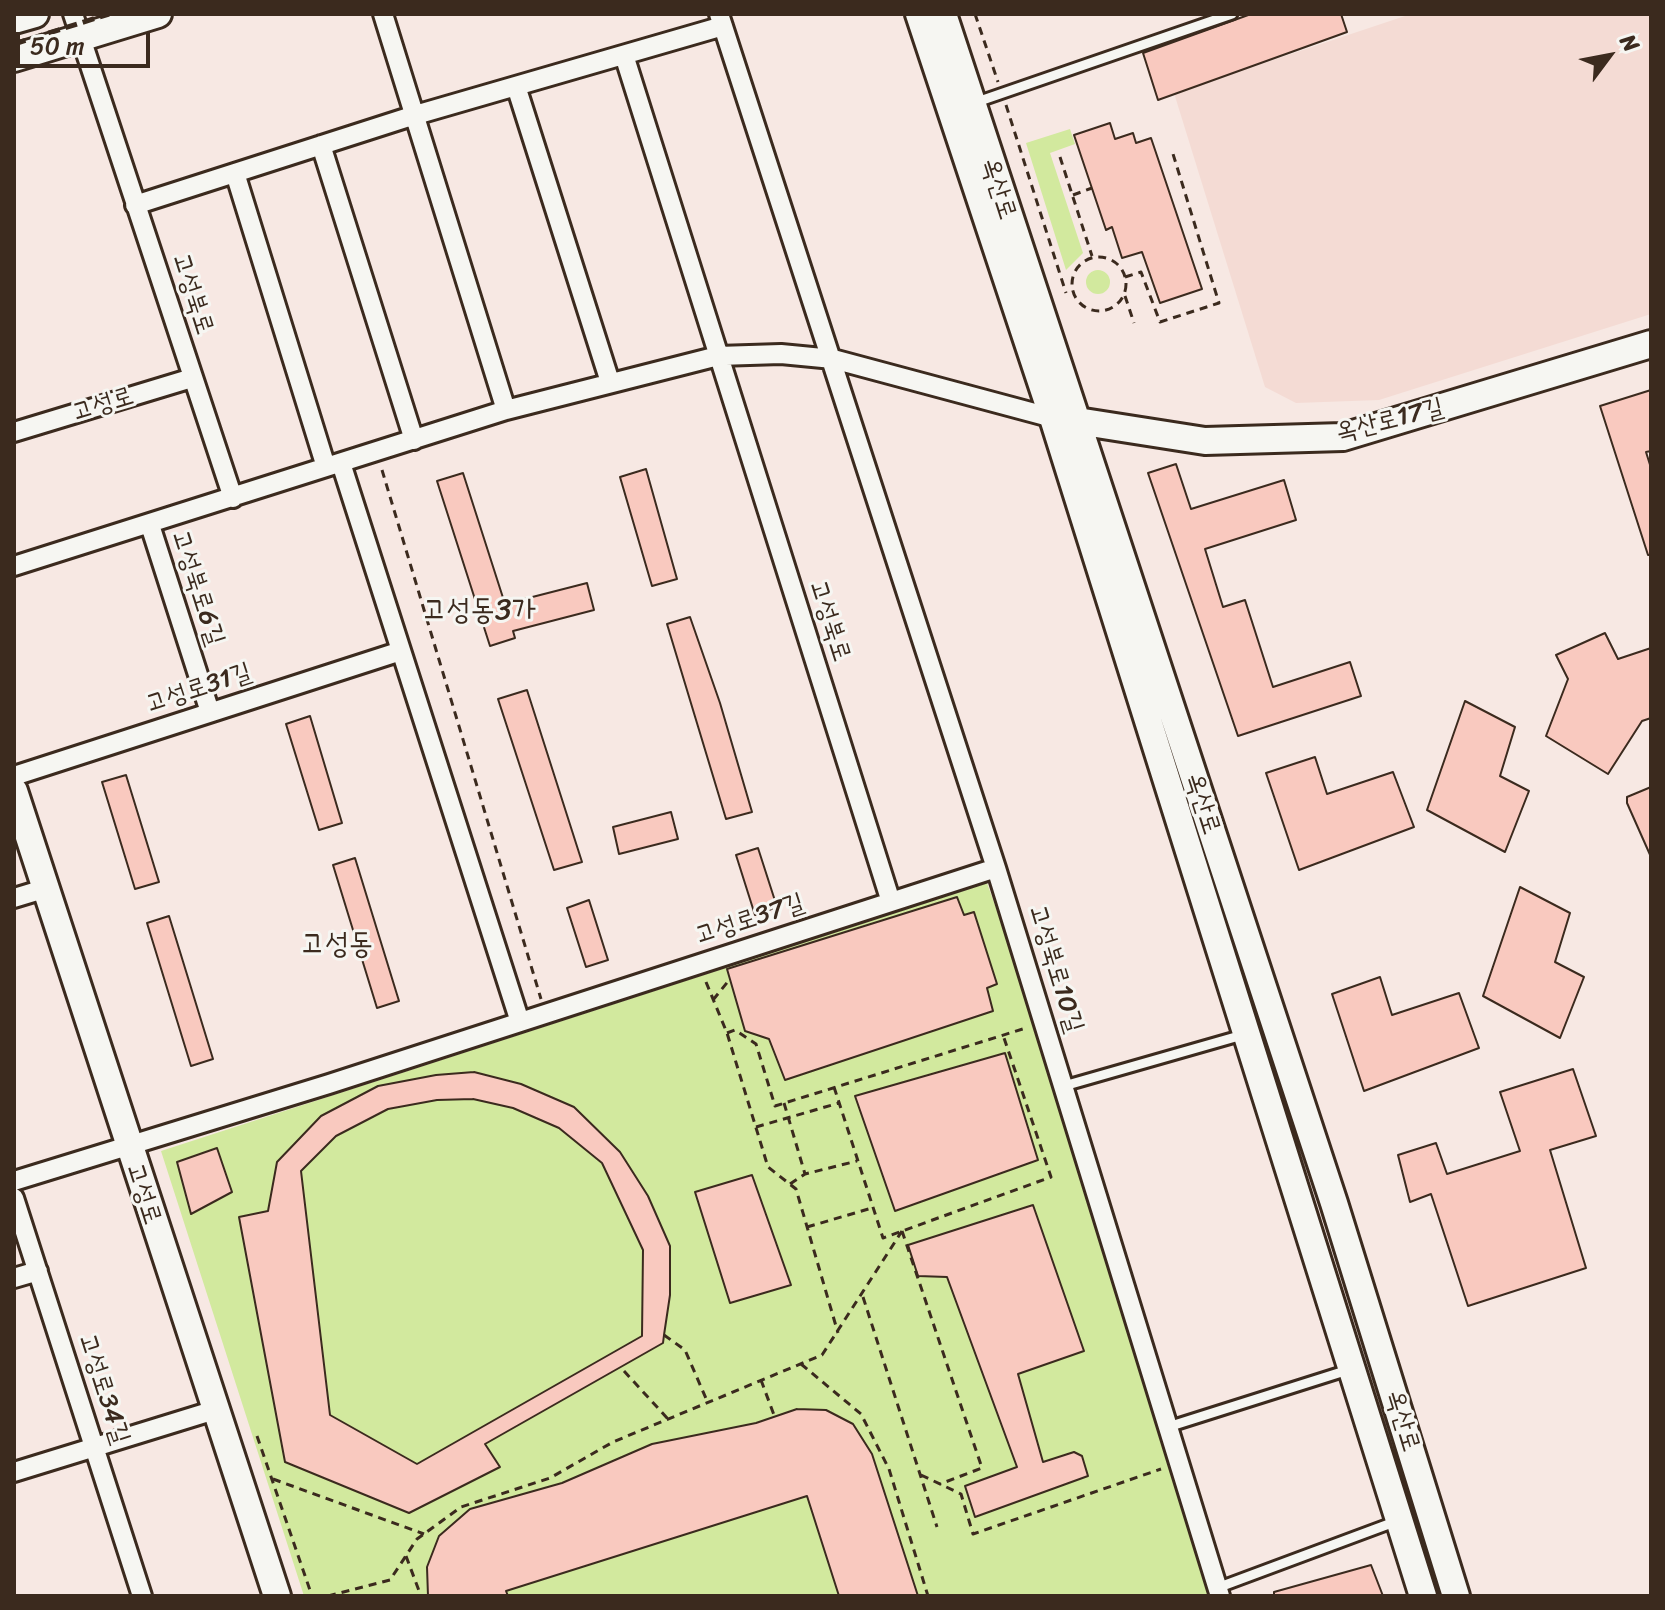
<!DOCTYPE html>
<meta charset="utf-8">
<style>
body{margin:0}
#map{position:relative;width:1665px;height:1610px;overflow:hidden;background:#f7e8e3;font-family:Sriracha,sans-serif}
canvas{display:block}
.frame{position:absolute;inset:0;border:16px solid #3b2a1e;pointer-events:none}
.north{position:absolute;left:1569px;top:16px;width:80px;height:80px;-webkit-text-stroke:6px #f6f6f2;paint-order:stroke;rotate:58deg;font-size:22px;font-weight:700;line-height:32px;text-align:center;color:#3b2a1e}
.north::after{content:'';display:block;margin:auto;width:28px;height:36px;background:#3b2a1e;clip-path:polygon(50% 0,100% 100%,50% 72%,0 100%)}
.scale{position:absolute;left:16px;top:32px;width:134px;height:36px;box-sizing:border-box;border:4px solid #3b2a1e;border-top:0;padding-left:10px;font-size:24px;line-height:28px;white-space:nowrap;color:#3b2a1e;-webkit-text-stroke:6px #f6f6f2;paint-order:stroke}
</style>
<div id="map">
<canvas width="1665" height="1610"></canvas>
<div class="frame"></div>
<div class="north">N</div>
<div class="scale">50 m</div>
</div>
<script>
const context = document.querySelector('canvas').getContext('2d');
context.lineJoin = 'round';
function paint(path, color) {
  context.fillStyle = color;
  context.fill(path, 'evenodd');
}
function shape(rows) {
  const path = new Path2D();
  for (const r of rows) {
    if (r.length === 3) {
      path.moveTo(r[0] + r[2], r[1]);
      path.arc(r[0], r[1], r[2], 0, 2 * Math.PI);
      continue;
    }
    path.moveTo(r[0], r[1]);
    for (let i = 2; i < r.length; i += 2) path.lineTo(r[i], r[i + 1]);
  }
  return path;
}
function strokePath(path, color, width, dash) {
  context.strokeStyle = color;
  context.lineWidth = width;
  context.lineCap = dash ? 'butt' : 'round';
  context.setLineDash(dash || []);
  context.stroke(path);
}
function drawText(font, color, halo, rows, align = 'center') {
  context.font = font + ' Sriracha,"Poor Story",sans-serif';
  context.lineWidth = 6;
  context.setLineDash([]);
  context.textBaseline = 'middle';
  context.strokeStyle = halo;
  context.fillStyle = color;
  for (const [text, x, y, turn = 0] of rows) {
    context.save();
    context.translate(x, y);
    context.rotate((+turn || 0) * Math.PI / 180);
    context.textAlign = isNaN(turn) ? turn : align;
    if (halo) context.strokeText(text, 0, 0);
    context.fillText(text, 0, 0);
    context.restore();
  }
}
const built = shape([
 [1411,14,1651,14,1651,314,1379,400,1296,403,1265,387,1174,93]
]);
const green = shape([
 [1070,129,1075,144,1050,153,1083,253,1066,270,1026,143],
 [1098,282,12],
 [987,883,1042,1036,1211,1596,304,1596,161,1151]
]);
const building = shape([
 [1251,14,1341,14,1347,32,1158,100,1143,53,1251,14],
 [1110,123,1115,139,1133,133,1136,143,1151,138,1202,289,1160,303,1142,252,1122,258,1112,227,1106,230,1074,135,1110,123],
 [1651,390,1651,451,1646,452,1651,468,1651,555,1648,555,1600,406,1651,390],
 [1176,464,1191,509,1284,480,1296,520,1205,549,1223,607,1245,600,1273,687,1350,662,1361,696,1238,736,1148,473,1176,464],
 [646,469,677,579,652,586,620,477,646,469],
 [463,473,505,604,587,583,594,610,513,631,515,638,490,646,437,481,463,473],
 [690,617,720,703,752,812,726,819,667,624,690,617],
 [1605,633,1618,659,1651,648,1651,718,1642,721,1608,774,1546,736,1568,679,1556,655,1605,633],
 [527,690,582,862,554,870,498,699,527,690],
 [1465,701,1515,727,1500,776,1529,791,1505,852,1427,810,1465,701],
 [310,716,342,823,319,830,286,724,310,716],
 [1315,757,1327,794,1393,772,1414,827,1299,870,1266,773,1315,757],
 [126,775,159,882,135,889,102,782,126,775],
 [1651,787,1651,857,1627,803,1627,797,1651,787],
 [671,812,678,839,619,854,613,827,671,812],
 [758,848,777,907,755,915,736,855,758,848],
 [355,858,399,1001,377,1008,333,865,355,858],
 [1520,887,1570,913,1555,962,1584,977,1560,1038,1483,996,1520,887],
 [957,897,964,915,974,912,997,984,987,988,993,1011,785,1080,769,1039,745,1031,727,969,957,897],
 [589,900,608,960,586,967,567,908,589,900],
 [169,916,213,1059,191,1066,147,923,169,916],
 [1380,977,1392,1015,1459,993,1479,1048,1364,1091,1332,994,1380,977],
 [1005,1053,1038,1160,895,1211,855,1096,1005,1053],
 [1573,1069,1596,1136,1550,1150,1586,1268,1468,1306,1431,1194,1410,1202,1398,1155,1436,1143,1447,1174,1520,1151,1500,1092,1573,1069],
 [474,1072,521,1084,574,1107,620,1152,648,1196,670,1246,670,1295,664,1335,663,1343,485,1444,500,1467,409,1513,285,1462,239,1217,268,1211,277,1162,321,1116,378,1086,436,1075,474,1072],
 [473,1099,513,1108,559,1128,602,1163,643,1250,642,1336,417,1464,330,1415,301,1171,336,1136,388,1109,437,1100,473,1099],
 [217,1148,232,1192,191,1214,177,1162,217,1148],
 [752,1175,791,1285,730,1303,695,1192,752,1175],
 [1033,1205,1084,1351,1018,1374,1043,1462,1074,1452,1082,1456,1088,1476,975,1517,965,1486,1017,1467,947,1277,918,1276,908,1245,1033,1205],
 [797,1409,826,1410,853,1424,872,1454,918,1596,839,1596,807,1496,506,1591,508,1596,428,1596,427,1567,439,1536,470,1509,562,1483,652,1444,756,1423,797,1409],
 [1371,1565,1383,1596,1274,1596,1274,1592,1371,1565]
]);
const path = shape([
 [975,14,998,82],
 [1006,105,1066,293],
 [1060,157,1092,256],
 [1073,195,1092,188],
 [1099,284,27],
 [1125,277,1141,272,1160,322,1219,303,1173,154],
 [1125,296,1134,323],
 [382,470,541,999],
 [706,982,727,1033,768,1167,796,1189,838,1333],
 [713,1000,730,979],
 [727,1033,735,1030,756,1044,775,1106,1026,1028],
 [834,1087,883,1238,1051,1177,1003,1035],
 [784,1103,805,1174],
 [756,1127,839,1103],
 [790,1184,805,1174,857,1161],
 [807,1227,872,1208],
 [902,1231,982,1468,940,1484],
 [863,1297,937,1527],
 [664,1335,685,1350,708,1403],
 [801,1364,861,1414,889,1469,928,1596],
 [624,1371,668,1419],
 [761,1380,774,1415],
 [257,1436,312,1596],
 [921,1475,961,1494,973,1534,1161,1469],
 [273,1479,424,1534],
 [406,1556,421,1596],
 [328,1596,390,1580,417,1539,461,1507,550,1478,613,1442,822,1355,902,1231]
]);
const lane = shape([
 [974,103,1232,14],
 [1064,1086,1246,1034],
 [1168,1427,1348,1370],
 [1217,1588,1397,1521]
]);
const street = shape([
 [73,14,233,498],
 [383,14,506,410],
 [719,14,996,868,1220,1596],
 [624,55,891,902],
 [516,86,610,382],
 [321,145,414,440],
 [235,173,326,467],
 [135,205,412,116,723,26],
 [14,432,192,378],
 [341,463,520,1022],
 [150,525,210,712],
 [14,566,506,410,718,356,781,354,833,359,1053,418],
 [14,776,401,651],
 [14,898,47,888],
 [14,1181,329,1084,996,868],
 [14,1198,142,1596],
 [14,1278,38,1271],
 [14,1472,215,1410]
]);
const secondary = shape([
 [919,14,1053,418,1423,1596],
 [943,14,1334,1203,1456,1596],
 [14,20,35,14],
 [14,58,158,14],
 [1058,418,1205,441,1343,437,1651,344],
 [14,791,277,1596]
]);
const rail = shape([
 [14,44,109,14]
]);
const streetNames = [
 ["옥산로",998,189,72],
 ["고성북로",192,294,72],
 ["고성로",103,405,-17],
 ["옥산로17길",1390,421,-14],
 ["고성북로6길",197,588,72],
 ["고성북로",829,621,72],
 ["고성로31길",199,689,-18],
 ["옥산로",1202,804,72],
 ["고성로37길",750,920,-18],
 ["고성북로10길",1055,969,73],
 ["고성로",143,1194,72],
 ["고성로34길",103,1389,72],
 ["옥산로",1402,1421,73]
];
const quarterNames = [
 ["고성동3가",479,611],
 ["고성동",337,945]
];
paint(built, '#f4dbd4');
paint(green, '#d2e99e');
paint(building, '#f9c9bf');
strokePath(building, '#3b2a1e', 2);
strokePath(lane, '#3b2a1e', 15);
strokePath(street, '#3b2a1e', 24);
strokePath(secondary, '#3b2a1e', 32);
strokePath(path, '#3b2a1e', 3, [8, 6]);
strokePath(lane, '#f6f6f2', 9);
strokePath(street, '#f6f6f2', 18);
strokePath(secondary, '#f6f6f2', 26);
strokePath(rail, '#3b2a1e', 5, [12, 6]);
drawText('26px', '#3b2a1e', '#f6f6f2', streetNames);
drawText('30px', '#3b2a1e', '#f6f6f2', quarterNames);
</script>
